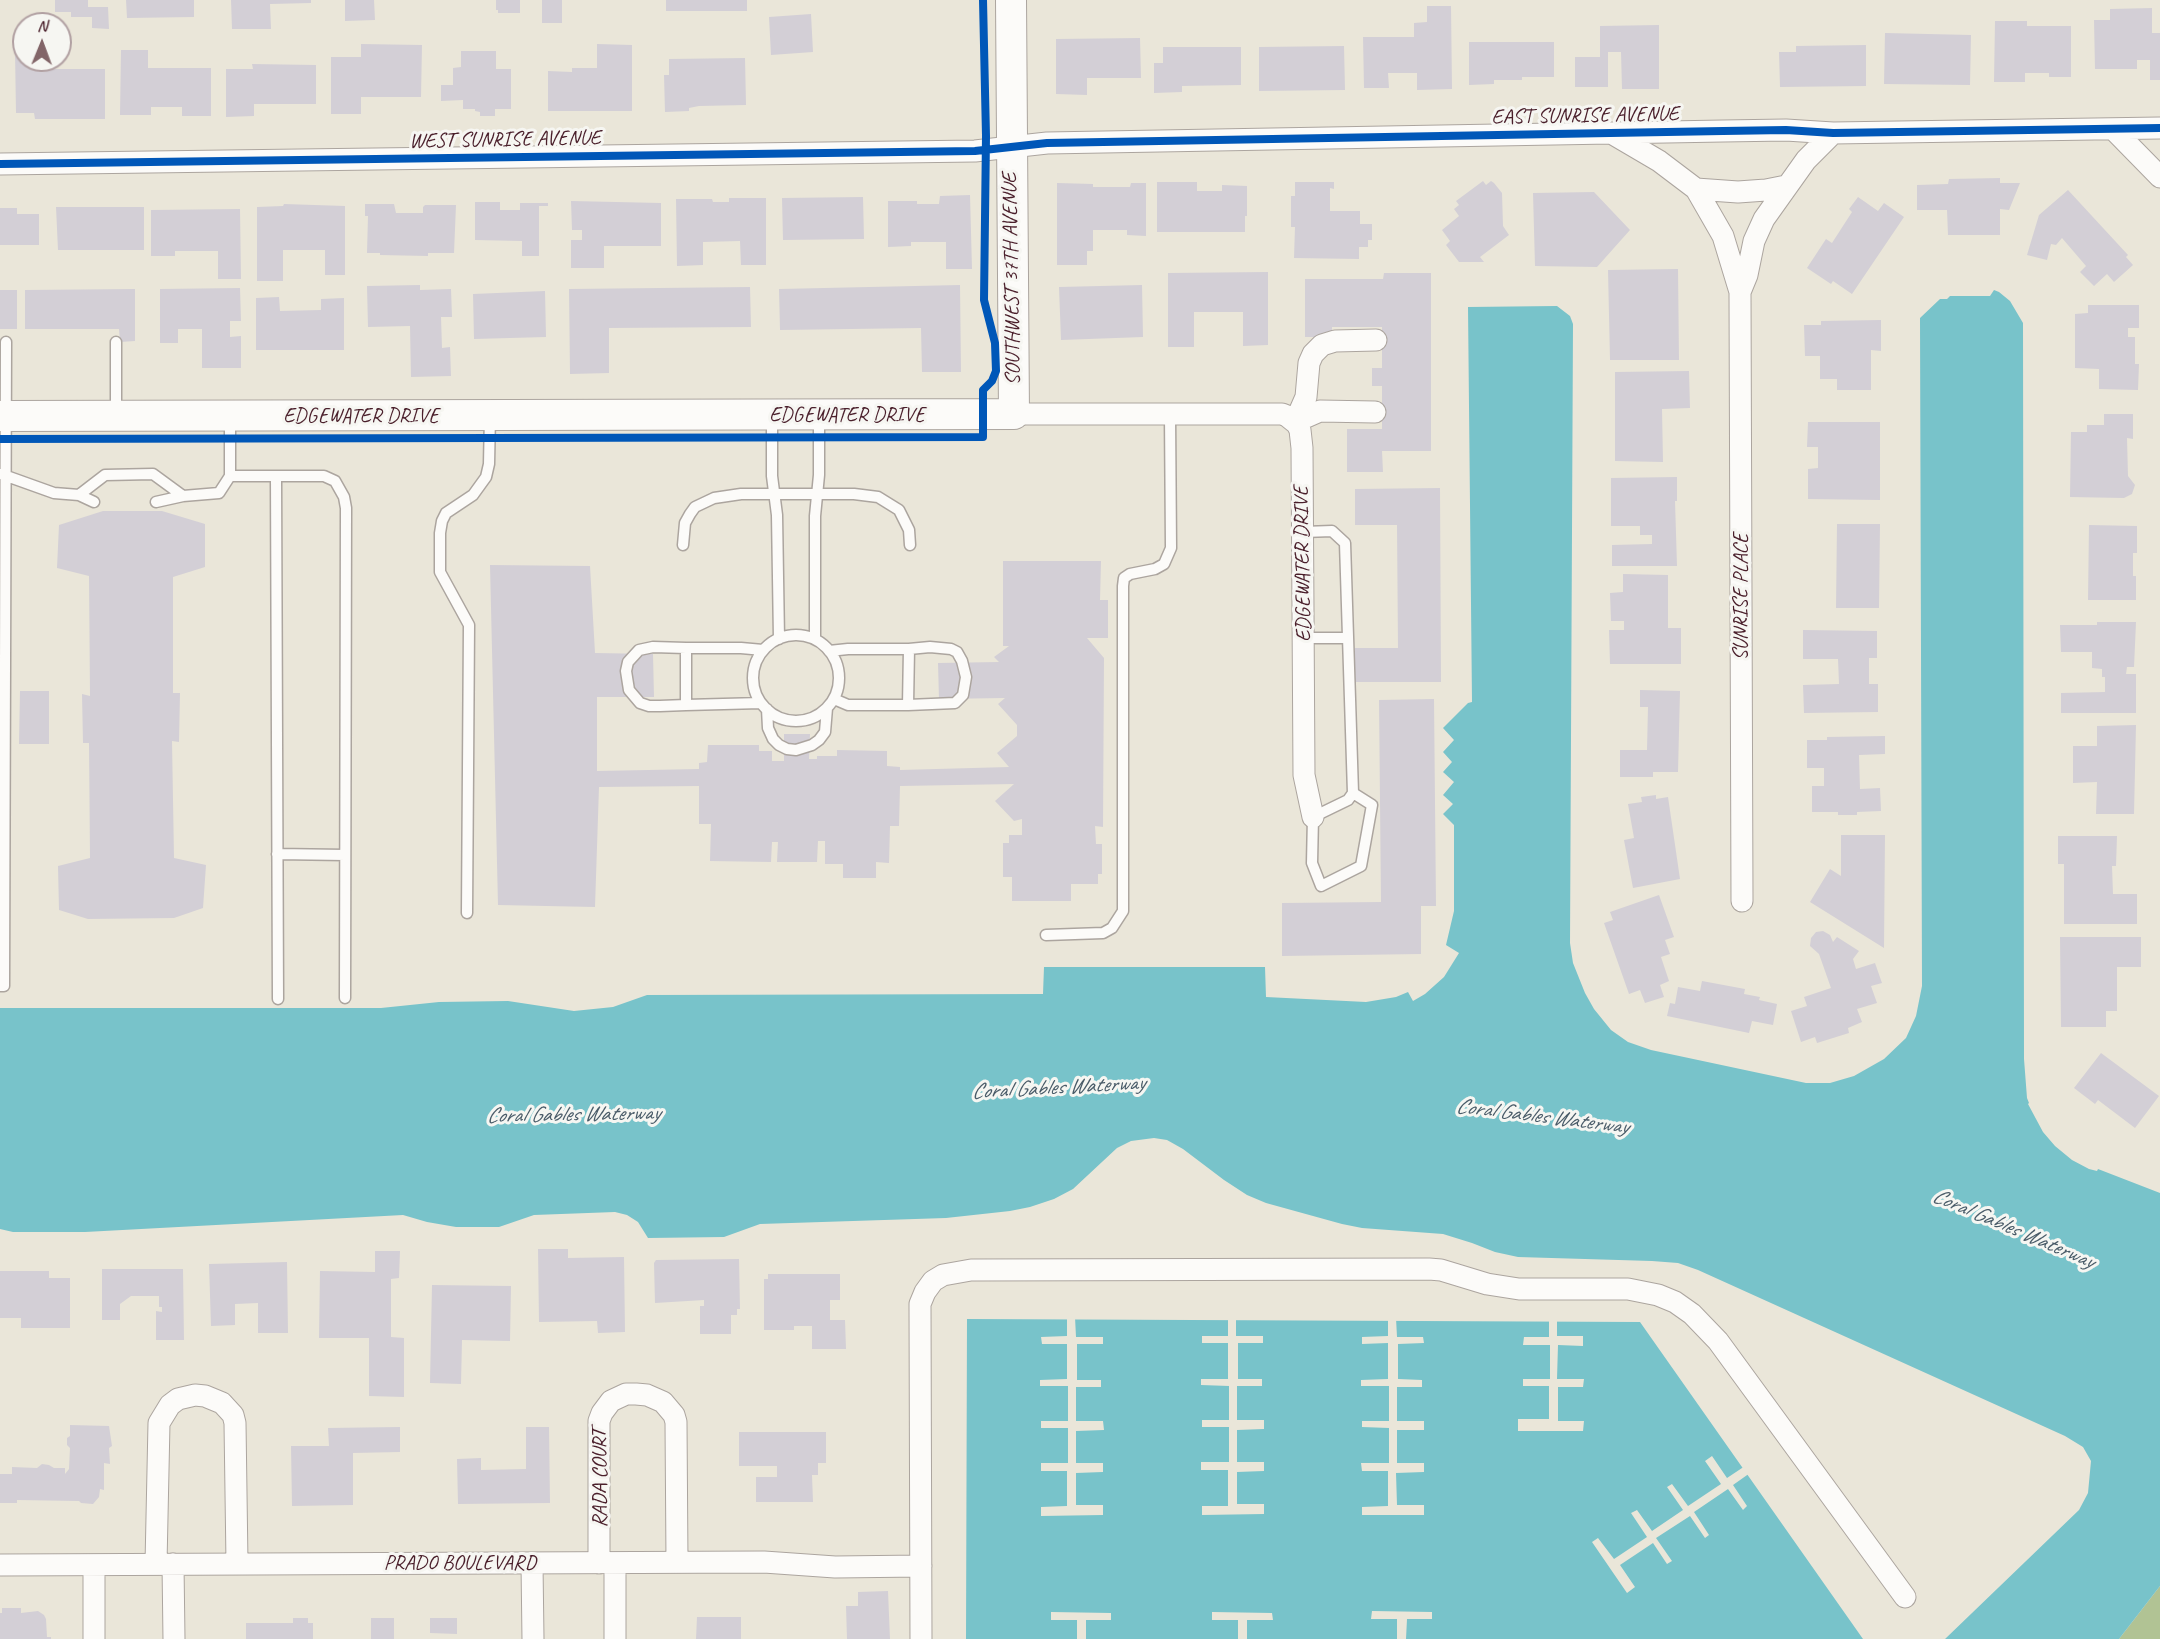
<!DOCTYPE html>
<style>
body{margin:0}
#map{position:relative;width:2160px;height:1639px;overflow:hidden;background:#eae6d9;font-family:Caveat,sans-serif}
canvas{display:block}
.north{position:absolute;left:12px;top:12px;width:60px;height:60px;box-sizing:border-box;background:#f6f6f2;border:2px solid #b1a0a2;border-radius:50%;rotate:1deg;font-size:16px;font-weight:700;line-height:24px;text-align:center;color:#4a1f2b}
.north::after{content:'';display:block;margin:auto;width:21px;height:27px;background:#826568;clip-path:polygon(50% 0,100% 100%,50% 72%,0 100%)}
</style>
<div id="map">
<canvas width="2160" height="1639"></canvas>
<div class="north">N</div>
</div>
<script>
const context = document.querySelector('canvas').getContext('2d');
context.lineJoin = 'round';
function paint(path, color) {
  context.fillStyle = color;
  context.fill(path, 'evenodd');
}
function shape(rows) {
  const path = new Path2D();
  for (const r of rows) {
    if (r.length === 3) {
      path.moveTo(r[0] + r[2], r[1]);
      path.arc(r[0], r[1], r[2], 0, 2 * Math.PI);
      continue;
    }
    path.moveTo(r[0], r[1]);
    for (let i = 2; i < r.length; i += 2) path.lineTo(r[i], r[i + 1]);
  }
  return path;
}
function strokePath(path, color, width, dash) {
  context.strokeStyle = color;
  context.lineWidth = width;
  context.lineCap = dash ? 'butt' : 'round';
  context.setLineDash(dash || []);
  context.stroke(path);
}
function drawText(font, color, halo, rows, align = 'center') {
  context.font = font + ' Caveat,sans-serif';
  context.lineWidth = 6;
  context.setLineDash([]);
  context.textBaseline = 'middle';
  context.strokeStyle = halo;
  context.fillStyle = color;
  for (const [text, x, y, turn = 0] of rows) {
    context.save();
    context.translate(x, y);
    context.rotate((+turn || 0) * Math.PI / 180);
    context.textAlign = isNaN(turn) ? turn : align;
    if (halo) context.strokeText(text, 0, 0);
    context.fillText(text, 0, 0);
    context.restore();
  }
}
const forest = shape([
 [2160,1586,2160,1639,2119,1639]
]);
const water = shape([
 [1994,290,1999,292,2010,301,2023,323,2024,1059,2027,1098,2029,1103,2028,1104,2043,1132,2055,1146,2072,1160,2089,1169,2097,1171,2098,1169,2160,1193,2160,1586,2119,1639,1945,1639,2079,1510,2088,1493,2091,1461,2083,1447,2065,1436,1698,1270,1678,1263,1652,1261,1518,1257,1495,1252,1472,1243,1443,1234,1362,1228,1342,1224,1266,1203,1247,1195,1224,1180,1183,1149,1167,1140,1154,1138,1131,1141,1117,1148,1073,1189,1054,1199,1030,1207,1010,1211,946,1218,760,1224,724,1237,648,1238,638,1222,627,1215,615,1212,534,1215,499,1227,456,1227,427,1222,403,1215,85,1232,13,1232,0,1229,0,1008,381,1008,439,1002,508,1001,574,1011,613,1007,647,995,1043,994,1044,967,1265,967,1266,997,1366,1002,1396,997,1408,992,1413,1001,1425,994,1444,977,1459,953,1446,945,1454,911,1454,825,1443,814,1453,804,1443,795,1454,782,1443,772,1452,762,1443,752,1454,740,1443,728,1468,703,1472,702,1468,307,1557,306,1570,316,1573,324,1570,943,1573,963,1585,993,1594,1009,1611,1030,1628,1042,1651,1050,1806,1083,1830,1083,1854,1076,1884,1059,1906,1038,1916,1016,1922,986,1920,318,1940,299,1947,299,1950,296,1990,296],
 [967,1319,1640,1322,1863,1639,966,1639]
]);
const pier = shape([
 [1067,1317,1075,1317,1076,1337,1103,1337,1103,1344,1077,1344,1077,1380,1101,1380,1101,1387,1076,1387,1076,1421,1103,1421,1104,1430,1076,1431,1076,1463,1103,1463,1103,1472,1076,1473,1076,1505,1103,1505,1103,1515,1041,1516,1041,1507,1067,1506,1067,1471,1041,1471,1041,1463,1068,1463,1068,1428,1041,1428,1041,1421,1068,1421,1068,1386,1040,1386,1040,1380,1067,1379,1067,1344,1042,1344,1041,1337,1067,1336],
 [1228,1317,1236,1317,1236,1336,1263,1336,1263,1343,1238,1343,1238,1379,1262,1379,1262,1386,1237,1386,1237,1420,1264,1420,1264,1429,1237,1430,1237,1462,1264,1462,1264,1471,1237,1472,1237,1504,1264,1504,1264,1514,1202,1515,1202,1506,1228,1506,1228,1470,1201,1470,1201,1462,1229,1462,1229,1427,1202,1427,1202,1420,1229,1420,1229,1386,1201,1385,1201,1379,1228,1379,1228,1343,1202,1343,1202,1336,1228,1336],
 [1388,1318,1396,1318,1397,1337,1423,1337,1424,1343,1398,1344,1398,1379,1422,1380,1422,1387,1397,1387,1397,1421,1424,1421,1424,1430,1397,1430,1397,1463,1424,1463,1424,1472,1396,1473,1397,1505,1424,1505,1424,1515,1362,1515,1362,1507,1388,1506,1388,1471,1362,1471,1361,1463,1389,1463,1389,1428,1362,1427,1362,1421,1389,1421,1389,1386,1361,1386,1361,1380,1388,1379,1388,1343,1362,1344,1362,1337,1388,1336],
 [1549,1318,1557,1318,1557,1336,1583,1336,1583,1346,1558,1345,1557,1379,1584,1379,1583,1387,1558,1387,1558,1421,1584,1421,1583,1431,1518,1431,1518,1419,1549,1419,1549,1386,1523,1386,1523,1379,1550,1379,1550,1345,1523,1345,1524,1337,1549,1337],
 [1712,1456,1727,1478,1745,1466,1750,1473,1733,1485,1747,1506,1743,1510,1728,1489,1694,1512,1709,1535,1705,1538,1690,1516,1656,1538,1672,1561,1667,1564,1653,1543,1620,1565,1635,1587,1627,1593,1592,1542,1598,1538,1614,1559,1647,1537,1631,1513,1637,1510,1652,1531,1683,1510,1667,1487,1672,1484,1688,1506,1721,1484,1705,1461],
 [1372,1611,1432,1612,1432,1619,1407,1619,1406,1639,1397,1639,1397,1619,1371,1619],
 [1051,1612,1111,1613,1111,1620,1086,1620,1086,1639,1077,1639,1077,1620,1051,1620],
 [1212,1612,1272,1613,1273,1620,1247,1620,1247,1639,1238,1639,1238,1620,1212,1620]
]);
const building = shape([
 [55,0,88,0,88,7,108,7,109,29,92,28,92,17,71,17,71,12,55,12],
 [126,0,194,0,194,17,127,18],
 [231,0,311,0,311,3,270,4,271,29,232,29],
 [345,0,374,0,375,20,345,21],
 [496,0,520,0,520,13,498,13,498,10,496,10],
 [542,0,562,0,562,23,542,23],
 [666,0,747,0,747,11,666,11],
 [1427,6,1451,6,1452,89,1417,90,1417,73,1388,73,1389,88,1364,88,1363,37,1414,37,1414,23,1427,22],
 [2152,8,2152,33,2160,33,2160,80,2150,80,2150,60,2137,60,2137,69,2095,69,2094,20,2110,20,2110,9],
 [811,14,813,52,771,55,769,17],
 [1995,21,2027,21,2027,26,2071,26,2071,77,2049,77,2049,73,2025,73,2025,82,1994,82],
 [1659,25,1659,89,1622,89,1621,52,1608,52,1608,87,1575,87,1575,57,1600,57,1600,26],
 [1885,33,1971,35,1970,85,1884,84],
 [1140,38,1141,78,1087,78,1087,95,1056,94,1056,39],
 [1469,42,1554,42,1554,77,1522,77,1522,80,1494,80,1494,84,1469,85],
 [361,44,422,45,421,97,361,97,361,114,331,114,331,57,361,57],
 [597,44,632,45,632,111,548,111,548,71,572,72,572,68,597,68],
 [1866,45,1866,86,1780,87,1779,52,1796,52,1796,46],
 [1344,46,1345,90,1259,91,1259,47],
 [1163,47,1241,47,1241,85,1182,86,1182,92,1154,93,1154,63,1163,63],
 [121,50,148,50,148,68,211,68,211,116,182,116,182,107,151,107,151,115,120,115],
 [15,51,24,51,24,60,39,60,39,69,105,69,105,119,35,119,34,113,16,113],
 [461,51,496,51,496,69,511,69,511,109,495,109,495,116,480,116,480,112,475,111,475,109,463,109,463,100,441,101,441,85,453,85,453,68,461,67],
 [745,58,746,105,699,106,689,108,689,111,665,112,664,75,669,75,669,59],
 [252,64,316,65,316,104,254,104,254,116,226,117,226,69,253,69],
 [2000,178,2000,183,2020,183,2009,210,2000,209,2000,235,1948,235,1947,210,1917,210,1917,185,1948,184,1949,179],
 [1483,181,1486,185,1491,181,1494,183,1502,193,1503,226,1509,235,1480,257,1484,262,1459,262,1446,245,1450,241,1442,230,1459,216,1454,209,1459,205,1456,201],
 [1157,182,1197,182,1197,191,1222,191,1222,185,1247,186,1247,216,1245,216,1245,232,1157,232],
 [1295,182,1334,182,1334,189,1330,188,1330,211,1360,211,1360,224,1372,224,1372,240,1368,240,1368,247,1359,247,1359,259,1294,258,1295,227,1291,227,1291,196,1295,196],
 [1057,183,1093,184,1093,187,1130,187,1131,183,1146,183,1146,236,1127,235,1127,230,1093,230,1093,251,1087,251,1087,265,1057,265],
 [2068,190,2128,255,2126,257,2133,265,2114,282,2107,274,2094,286,2080,272,2086,266,2062,238,2056,245,2051,244,2047,260,2027,255,2039,215],
 [1594,192,1630,230,1597,267,1535,266,1533,193],
 [970,195,972,269,946,269,946,242,911,242,911,246,888,247,888,201,917,201,917,204,939,204,940,196],
 [863,197,864,239,783,240,782,198],
 [1858,197,1878,211,1884,203,1904,217,1852,294,1833,281,1831,284,1807,268,1826,239,1832,243,1852,212,1849,209],
 [729,198,766,198,766,265,741,265,740,241,703,242,703,265,677,266,676,199,712,199,713,202,729,202],
 [571,201,661,203,661,246,604,246,604,268,571,268,571,240,582,240,582,230,572,230],
 [475,202,500,202,500,210,520,210,520,203,548,203,548,206,539,206,539,256,522,256,522,241,475,240],
 [284,204,345,206,345,275,325,275,325,250,283,250,283,281,257,281,257,207,283,206],
 [365,204,394,204,396,213,423,213,423,207,425,205,456,205,454,253,428,253,428,256,380,255,380,253,367,253,368,216,365,216],
 [56,207,144,207,144,250,58,250],
 [0,208,17,208,17,214,39,214,39,245,0,245],
 [240,209,241,279,218,279,218,251,175,251,175,256,151,256,151,210],
 [1678,269,1679,360,1610,360,1608,270],
 [1268,272,1268,345,1243,346,1243,312,1194,312,1194,347,1168,347,1168,273],
 [1384,273,1431,273,1431,451,1382,451,1383,472,1347,472,1347,429,1382,429,1382,386,1372,386,1372,368,1382,368,1382,327,1332,327,1332,337,1305,337,1305,279,1383,279],
 [420,285,420,290,451,289,452,317,441,317,442,348,450,347,451,376,411,377,410,326,368,327,367,286],
 [960,285,961,372,922,372,921,328,780,330,779,289],
 [1142,285,1143,337,1061,340,1059,287],
 [750,287,751,327,609,328,609,373,570,374,569,289],
 [240,288,241,321,230,321,230,337,241,336,241,368,202,368,202,329,178,329,178,343,160,343,160,289],
 [135,289,135,341,120,342,119,329,25,329,25,290],
 [0,290,17,290,17,329,0,329],
 [545,291,546,337,474,339,473,294],
 [279,297,280,311,321,310,321,299,344,298,344,350,256,350,256,298],
 [2088,305,2139,305,2139,328,2128,328,2128,337,2135,337,2135,364,2139,364,2138,390,2099,389,2099,369,2075,368,2075,314,2088,313],
 [1881,320,1881,351,1871,350,1871,390,1837,390,1837,379,1820,379,1820,356,1805,356,1804,325,1821,325,1821,321],
 [1689,371,1690,408,1662,409,1663,462,1615,461,1615,372],
 [2104,414,2133,414,2133,439,2127,438,2128,476,2135,485,2132,494,2124,498,2070,497,2071,432,2087,432,2087,425,2104,425],
 [1808,422,1880,422,1880,500,1808,499,1808,469,1818,468,1818,447,1807,447],
 [1677,477,1677,501,1675,501,1677,566,1612,566,1612,545,1652,544,1652,535,1640,535,1640,526,1611,526,1611,478],
 [1440,488,1441,682,1355,682,1355,648,1398,648,1397,525,1355,525,1355,489],
 [103,511,162,511,205,524,205,567,173,577,173,693,180,693,179,742,172,741,174,858,206,865,203,908,174,918,88,919,59,910,58,866,90,858,89,743,83,743,82,694,90,696,89,576,57,568,59,525],
 [1837,524,1880,524,1879,608,1836,608],
 [2089,525,2137,526,2137,553,2133,553,2133,576,2136,576,2136,600,2088,600],
 [1003,561,1101,561,1100,600,1108,600,1108,638,1087,638,1104,658,1103,827,1095,826,1096,844,1102,844,1102,874,1098,874,1098,884,1071,884,1071,901,1012,901,1012,877,1003,877,1003,843,1009,843,1009,835,1022,835,1022,819,1014,821,995,801,1014,784,900,786,899,826,890,826,889,863,876,862,876,878,843,878,843,864,825,864,825,841,818,841,817,862,777,862,778,842,772,842,771,862,710,861,711,824,699,824,699,786,599,787,595,907,498,905,490,565,590,566,595,653,653,654,654,697,597,697,597,771,699,769,699,763,707,762,708,745,759,745,759,751,772,751,772,761,784,761,784,734,810,734,809,759,817,759,817,756,837,756,837,750,887,751,887,766,900,767,900,770,1009,767,997,753,1017,736,1017,725,998,704,1005,698,939,699,938,663,999,662,994,657,1009,646,1003,646],
 [1623,574,1668,575,1668,628,1681,628,1681,664,1610,664,1609,630,1624,630,1624,621,1611,621,1610,593,1623,592],
 [2097,622,2136,622,2134,667,2127,667,2126,674,2136,674,2136,713,2061,713,2061,693,2105,692,2105,677,2102,677,2102,669,2092,668,2092,652,2061,652,2060,625,2097,625],
 [1803,630,1877,631,1877,658,1869,658,1869,684,1878,684,1878,712,1804,713,1803,685,1839,684,1838,659,1803,659],
 [1640,690,1680,691,1678,772,1653,772,1653,777,1620,777,1620,750,1647,750,1648,707,1640,707],
 [20,691,49,691,49,744,19,744],
 [1434,699,1436,906,1421,906,1421,954,1282,956,1282,903,1381,902,1379,700],
 [2136,725,2134,814,2096,814,2097,782,2073,783,2073,746,2097,746,2097,726],
 [1885,736,1885,754,1859,755,1860,789,1880,788,1881,811,1857,812,1857,815,1838,815,1838,812,1812,812,1812,786,1824,786,1824,768,1807,768,1807,740,1827,740,1827,737],
 [1656,795,1656,799,1668,797,1680,879,1633,888,1624,840,1634,838,1628,804,1642,802,1641,797],
 [1841,835,1885,835,1884,948,1810,902,1830,869,1841,876],
 [2058,836,2117,836,2116,866,2112,866,2113,894,2137,894,2137,924,2064,924,2064,864,2058,864],
 [1659,895,1674,937,1665,940,1670,954,1661,957,1669,981,1660,985,1664,997,1645,1003,1640,990,1629,994,1604,923,1613,920,1610,912],
 [1823,931,1830,935,1833,942,1837,937,1859,951,1853,959,1856,969,1875,963,1882,983,1871,986,1877,1003,1857,1009,1862,1022,1848,1028,1849,1033,1817,1043,1815,1037,1801,1042,1791,1011,1807,1006,1804,997,1831,988,1819,954,1810,946,1811,938,1816,932],
 [2060,937,2141,937,2141,967,2117,967,2117,1011,2106,1011,2106,1027,2061,1027],
 [1702,981,1745,989,1744,994,1760,997,1759,1000,1777,1004,1773,1025,1752,1021,1749,1033,1667,1016,1670,1003,1675,1004,1678,987,1700,991],
 [2101,1053,2159,1096,2135,1128,2098,1100,2095,1104,2074,1088],
 [538,1249,568,1249,568,1258,624,1257,625,1332,598,1333,597,1321,539,1322],
 [375,1251,400,1251,399,1278,391,1279,391,1337,404,1338,404,1397,369,1396,369,1338,319,1338,320,1271,375,1272],
 [739,1259,740,1309,737,1309,737,1315,731,1315,731,1334,700,1334,700,1306,704,1306,704,1300,655,1303,654,1263,656,1260],
 [287,1262,288,1333,258,1333,258,1303,235,1304,235,1325,211,1326,209,1264],
 [102,1269,183,1269,184,1340,156,1340,156,1311,162,1312,162,1307,159,1307,159,1296,131,1296,120,1304,120,1320,102,1320],
 [0,1271,49,1271,49,1278,70,1278,70,1328,21,1328,21,1318,0,1318],
 [768,1274,840,1274,840,1300,830,1300,830,1320,845,1320,846,1349,812,1349,812,1326,794,1326,794,1330,764,1330,764,1279,768,1279],
 [432,1285,511,1286,510,1341,462,1340,461,1384,430,1383],
 [70,1425,109,1426,112,1446,109,1448,110,1464,104,1463,104,1490,100,1489,99,1497,93,1504,81,1503,79,1501,17,1500,17,1503,0,1503,0,1474,12,1474,12,1467,37,1468,42,1464,49,1465,54,1468,65,1468,65,1474,69,1469,70,1448,67,1445,67,1438,70,1436],
 [400,1427,400,1452,353,1453,353,1505,292,1506,291,1446,329,1446,328,1428],
 [526,1427,549,1427,550,1503,458,1504,457,1459,481,1458,481,1470,526,1469],
 [739,1432,826,1432,826,1463,818,1463,818,1475,812,1475,813,1502,756,1502,756,1477,777,1477,777,1466,739,1466],
 [888,1591,890,1639,847,1639,846,1606,858,1606,858,1592],
 [2,1608,21,1608,21,1613,38,1611,44,1615,46,1619,47,1637,51,1637,51,1639,0,1639,0,1613,2,1613],
 [697,1617,741,1617,741,1639,696,1639],
 [293,1618,308,1618,308,1623,313,1623,313,1639,246,1639,246,1623,293,1623],
 [371,1618,394,1618,394,1639,371,1639],
 [430,1618,457,1618,457,1634,430,1633]
]);
const lane = shape([
 [116,342,116,413],
 [772,418,772,476,777,515,779,639],
 [1,474,54,493,79,495,94,502],
 [230,476,324,476,335,481,344,497,346,508,345,998],
 [276,476,278,999],
 [79,495,105,475,153,474,183,496],
 [156,502,183,496,219,493,230,476,230,417],
 [1304,532,1332,531,1345,543,1353,793,1348,800,1313,817,1312,863,1321,886,1361,866,1372,805,1353,793],
 [683,545,685,523,690,514,695,507,714,498,741,494,854,494,878,497,899,510,909,530,910,545],
 [796,678,43],
 [1304,638,1347,638],
 [815,639,815,516,819,475,819,417],
 [829,651,848,649,909,649,908,705,848,705,834,699],
 [761,703,686,705,686,648,741,648,763,650],
 [686,705,660,706,649,706,640,703,629,690,626,671,628,662,639,650,653,647,686,648],
 [908,705,955,703,963,695,966,677,962,661,957,652,951,649,930,647,909,649],
 [767,709,768,728,773,739,779,745,787,749,796,750,812,745,819,740,825,732,827,708],
 [277,854,345,855],
 [467,913,469,625,440,572,440,533,442,521,446,513,473,495,486,477,489,464,490,415],
 [1046,935,1103,933,1112,928,1123,911,1123,586,1124,578,1130,574,1155,569,1164,564,1171,548,1170,415],
 [0,986,4,986,6,342]
]);
const street = shape([
 [2113,129,2160,177],
 [1613,134,1659,161,1696,189,1723,236,1740,292,1747,275,1754,241,1764,219,1806,160,1833,133],
 [0,164,975,151,1047,143,1723,131,1786,130,1833,133,2160,128],
 [1696,189,1738,192,1766,190,1786,186],
 [1740,292,1742,901],
 [1014,414,1282,414,1287,416,1297,424,1300,430,1302,448,1304,775,1313,817],
 [1295,422,1306,397,1309,363,1313,354,1322,345,1335,341,1376,340],
 [1295,422,1320,411,1375,412],
 [599,1563,599,1421,602,1413,611,1401,626,1394,636,1394,647,1395,663,1402,674,1415,676,1422,677,1562],
 [156,1564,159,1423,170,1405,178,1399,195,1395,205,1396,222,1403,233,1415,235,1423,237,1563],
 [173,1564,174,1639],
 [532,1564,533,1639],
 [0,1565,764,1562,835,1567,921,1566],
 [94,1565,94,1639],
 [615,1639,615,1563],
 [921,1639,920,1304,925,1292,933,1281,943,1275,971,1270,1429,1269,1441,1270,1487,1284,1519,1289,1628,1289,1658,1295,1675,1302,1692,1314,1718,1341,1905,1597]
]);
const secondary = shape([
 [0,416,1014,414,1011,0]
]);
const cycleway = shape([
 [0,164,975,151,1047,143,1723,131,1786,130,1833,133,2160,128],
 [0,439,983,437,983,390,992,381,996,371,995,343,984,300,986,136,983,0]
]);
const streetNames = [
 ["EAST SUNRISE AVENUE",1585,116,-1],
 ["WEST SUNRISE AVENUE",505,140,-1],
 ["SOUTHWEST 37TH AVENUE",1012,279,-91],
 ["EDGEWATER DRIVE",847,415],
 ["EDGEWATER DRIVE",361,416],
 ["EDGEWATER DRIVE",1303,564,-91],
 ["SUNRISE PLACE",1741,597,-90],
 ["RADA COURT",600,1478,-90],
 ["PRADO BOULEVARD",460,1563]
];
const waterNames = [
 ["Coral Gables Waterway",1058,1088,-3],
 ["Coral Gables Waterway",573,1115,-1],
 ["Coral Gables Waterway",1542,1117,7],
 ["Coral Gables Waterway",2013,1229,23]
];
paint(forest, '#b1c394');
paint(water, '#78c3ca');
paint(pier, '#eae6d9');
paint(building, '#d3cfd6');
strokePath(lane, '#aca59f', 13);
strokePath(street, '#aca59f', 23);
strokePath(secondary, '#aca59f', 32);
strokePath(lane, '#fcfbf9', 10);
strokePath(street, '#fcfbf9', 21);
strokePath(secondary, '#fcfbf9', 30);
strokePath(cycleway, '#0057b8', 8);
drawText('21px', '#4a1f2b', '#f6f6f2', streetNames);
drawText('italic 22px', '#495b68', '#f6f6f2', waterNames);
</script>
